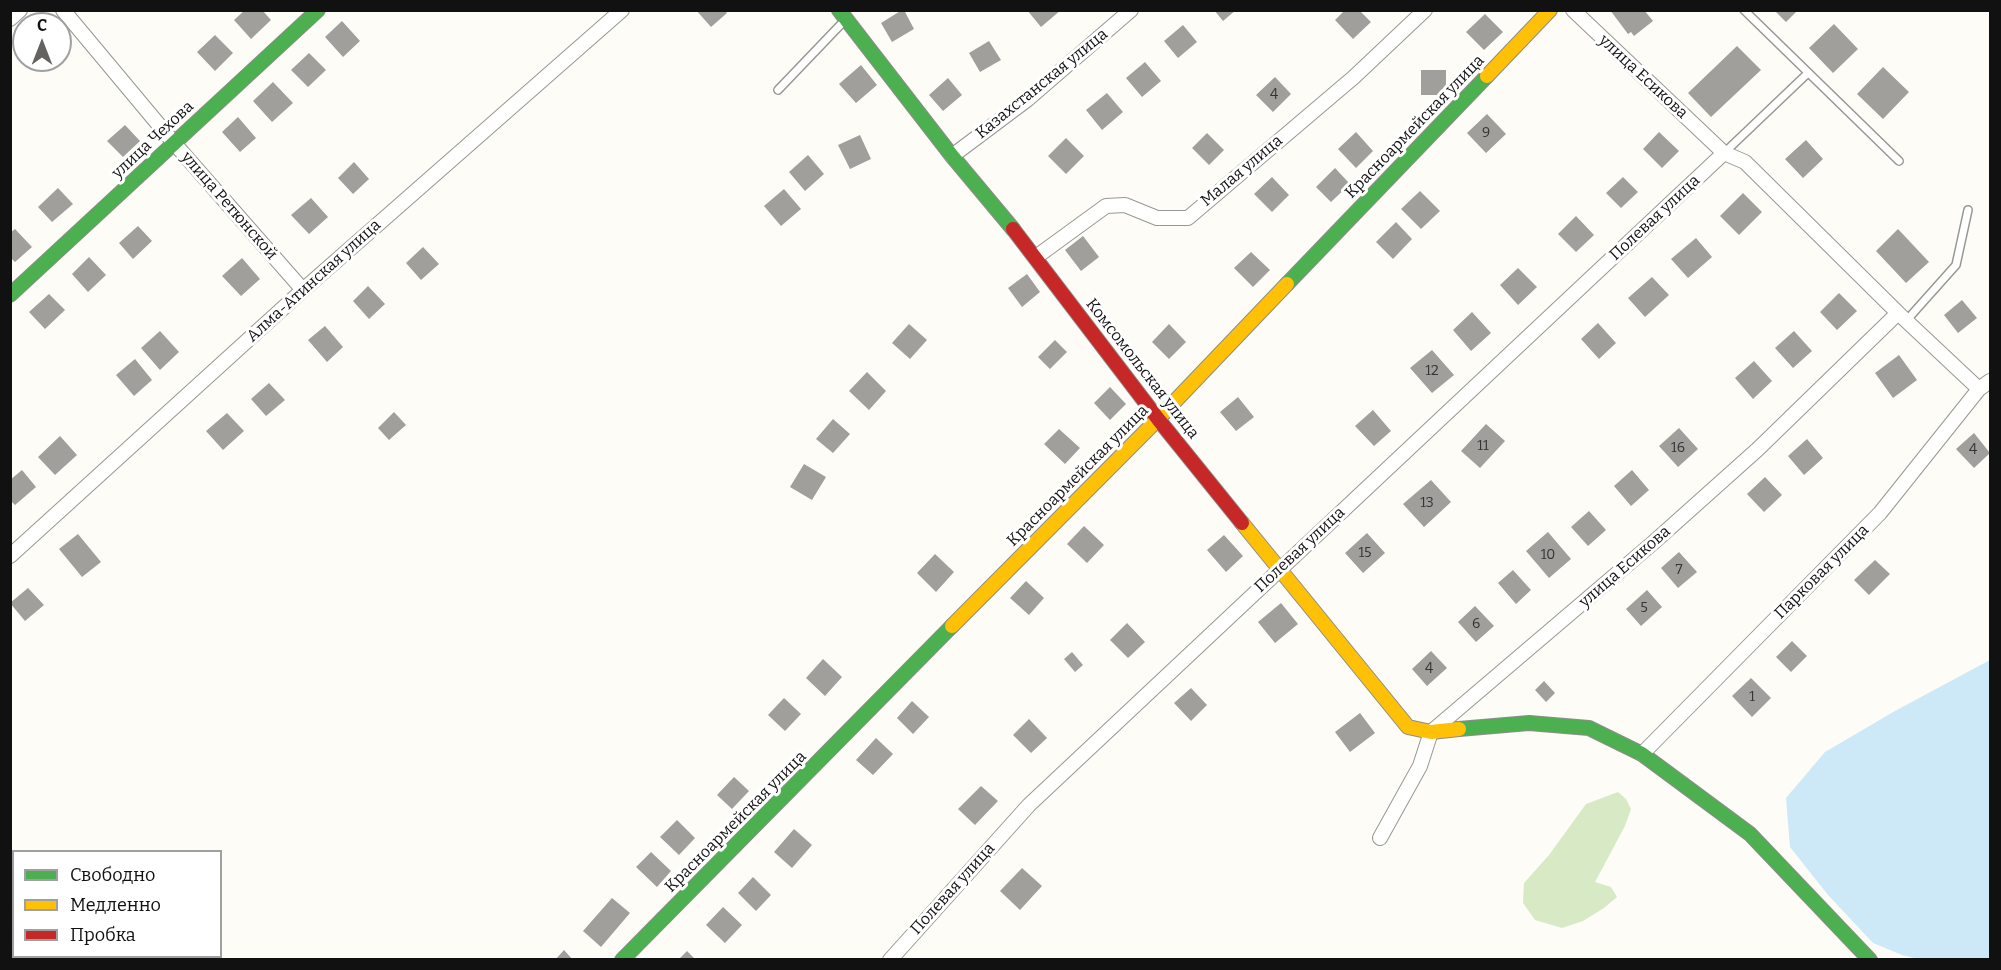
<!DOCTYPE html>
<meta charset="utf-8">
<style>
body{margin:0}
#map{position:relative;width:2001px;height:970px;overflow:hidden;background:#fdfcf7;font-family:Bitter,serif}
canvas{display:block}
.frame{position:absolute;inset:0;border:12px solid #111;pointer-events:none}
.legend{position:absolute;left:12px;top:850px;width:210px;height:108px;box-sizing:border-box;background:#fff;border:2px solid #a0a0a0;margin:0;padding:8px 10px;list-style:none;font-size:18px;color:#111}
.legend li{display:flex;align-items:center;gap:12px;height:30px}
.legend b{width:30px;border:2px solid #a0a0a0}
.north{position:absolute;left:12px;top:12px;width:60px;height:60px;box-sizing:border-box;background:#fff;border:2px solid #a0a0a0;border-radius:50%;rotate:0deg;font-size:16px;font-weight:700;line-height:24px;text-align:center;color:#111}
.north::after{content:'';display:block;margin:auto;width:21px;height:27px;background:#646362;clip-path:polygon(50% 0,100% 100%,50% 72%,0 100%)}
</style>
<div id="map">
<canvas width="2001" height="970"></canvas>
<div class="frame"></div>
<ul class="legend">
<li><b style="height:8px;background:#4caf50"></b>Свободно</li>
<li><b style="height:8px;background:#ffc107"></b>Медленно</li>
<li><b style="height:8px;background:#c62828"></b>Пробка</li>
</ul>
<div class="north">С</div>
</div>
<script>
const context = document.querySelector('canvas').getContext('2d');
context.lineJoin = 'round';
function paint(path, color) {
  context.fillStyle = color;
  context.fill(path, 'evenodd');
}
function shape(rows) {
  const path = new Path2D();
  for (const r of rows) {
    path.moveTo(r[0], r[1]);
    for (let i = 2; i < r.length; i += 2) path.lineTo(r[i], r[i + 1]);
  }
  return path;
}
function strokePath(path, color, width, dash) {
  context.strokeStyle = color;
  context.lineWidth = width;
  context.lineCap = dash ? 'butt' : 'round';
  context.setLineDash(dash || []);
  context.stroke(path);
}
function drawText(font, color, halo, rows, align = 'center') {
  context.font = font + ' Bitter,serif';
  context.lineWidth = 6;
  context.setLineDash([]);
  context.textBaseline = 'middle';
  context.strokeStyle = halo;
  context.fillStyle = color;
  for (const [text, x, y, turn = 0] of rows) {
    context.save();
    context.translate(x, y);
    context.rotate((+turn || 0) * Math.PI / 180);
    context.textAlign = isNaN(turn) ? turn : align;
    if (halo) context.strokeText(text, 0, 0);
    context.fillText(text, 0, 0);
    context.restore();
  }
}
const forest = shape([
 [1618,792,1626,799,1631,809,1625,826,1595,882,1611,887,1617,897,1604,908,1583,921,1562,928,1535,920,1523,903,1524,883,1549,855,1586,804]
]);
const water = shape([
 [1990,660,1990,959,1922,960,1902,955,1873,943,1828,895,1790,847,1786,798,1825,752,1895,711]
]);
const building = shape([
 [245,10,262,10,271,20,251,39,234,20],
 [696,10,725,10,727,13,711,27],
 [902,10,904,10,914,29,892,42,881,23],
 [1027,10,1061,10,1041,27],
 [1214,10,1236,10,1223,21],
 [1345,10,1359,10,1371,22,1353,39,1335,20],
 [1610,10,1644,10,1653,21,1634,36,1631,32,1628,34],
 [1774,10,1798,10,1786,22],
 [1485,14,1503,32,1484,50,1466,32],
 [342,21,360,41,343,57,325,37],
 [1834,24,1858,49,1833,73,1809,48],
 [1183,25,1197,42,1178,58,1164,41],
 [215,35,233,53,215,71,197,52],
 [989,41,1001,60,980,72,969,53],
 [1737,46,1761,70,1711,117,1688,93],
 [309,53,326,70,308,87,291,70],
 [1145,62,1161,81,1142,97,1126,78],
 [861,65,877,85,856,103,839,84],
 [1883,67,1909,92,1883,119,1857,94],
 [1421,70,1446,70,1446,95,1421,95],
 [1275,77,1291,94,1273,112,1256,95],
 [948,78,962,95,943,111,929,95],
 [273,82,293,103,272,122,253,101],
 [1107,93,1123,112,1102,130,1086,110],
 [1487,114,1506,134,1486,153,1467,133],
 [238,117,256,138,240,152,222,132],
 [125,125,140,141,123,157,107,141],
 [1356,132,1373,151,1356,168,1338,149],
 [1659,132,1679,151,1662,168,1643,149],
 [1207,133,1224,150,1209,165,1192,148],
 [860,135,871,159,850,169,838,145],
 [1066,138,1084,156,1066,174,1048,156],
 [1806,140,1823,159,1803,178,1785,159],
 [808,155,824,174,805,191,789,172],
 [354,162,369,179,353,194,338,178],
 [1335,168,1350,184,1331,202,1316,187],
 [1272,177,1289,195,1272,212,1254,194],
 [1623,177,1638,192,1621,208,1606,193],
 [58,188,73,204,52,222,38,207],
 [784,189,801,209,781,226,764,206],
 [1420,191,1440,211,1421,229,1401,209],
 [1743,193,1762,212,1739,235,1720,216],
 [311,198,328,217,309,234,291,215],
 [1576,216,1594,235,1576,252,1558,234],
 [1396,222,1412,239,1393,259,1376,242],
 [138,226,152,241,133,259,119,243],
 [15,229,32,247,15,262,10,257,10,233],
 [1898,229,1929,262,1906,283,1876,251],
 [1083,236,1099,257,1081,271,1065,250],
 [1696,238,1712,257,1688,278,1671,259],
 [423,247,439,264,421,280,406,263],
 [1251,252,1270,270,1253,287,1234,268],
 [89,257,106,275,88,292,72,274],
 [242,258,260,279,241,296,222,276],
 [1518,268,1537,287,1518,305,1500,285],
 [1027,274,1040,292,1022,307,1008,288],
 [1652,277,1669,295,1645,317,1628,298],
 [368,286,385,304,369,319,353,301],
 [1839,293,1857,311,1837,330,1820,312],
 [49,294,65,310,45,329,29,312],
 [1962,300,1977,318,1958,333,1944,315],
 [1472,312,1491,333,1471,351,1453,330],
 [1598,323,1616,343,1599,359,1581,339],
 [909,324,927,340,910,359,892,343],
 [1169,324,1186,342,1169,359,1152,342],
 [325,326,343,347,327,362,308,340],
 [160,331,179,352,160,370,141,348],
 [1794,331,1812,351,1793,368,1775,348],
 [1055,340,1067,352,1050,369,1038,357],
 [1432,350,1454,375,1432,393,1410,368],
 [1899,355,1917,380,1893,398,1875,373],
 [135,359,152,380,134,396,116,375],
 [1754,361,1772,381,1753,399,1735,378],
 [867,372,886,391,869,410,849,391],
 [269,383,285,400,266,416,251,399],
 [1110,387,1126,404,1110,420,1094,403],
 [1238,397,1254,417,1236,431,1220,412],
 [1373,410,1391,431,1374,446,1355,426],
 [394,412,406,425,389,440,378,428],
 [227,413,244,431,223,450,206,431],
 [833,419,850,434,833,453,816,439],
 [1486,424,1505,441,1480,468,1461,451],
 [1679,428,1698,449,1678,467,1659,446],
 [1059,429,1080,448,1065,464,1044,444],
 [1974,433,1990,453,1974,468,1956,449],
 [60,436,77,455,55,475,38,457],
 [1807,439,1823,458,1804,475,1788,456],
 [804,464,826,477,812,500,790,487],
 [22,470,36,487,15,505,10,500,10,480],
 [1632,470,1649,490,1631,506,1614,486],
 [1765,477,1782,495,1764,512,1747,494],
 [1431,480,1451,502,1424,527,1403,504],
 [1589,511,1606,530,1588,546,1571,527],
 [1084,526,1104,545,1087,563,1067,544],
 [1548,532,1571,559,1549,578,1526,551],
 [1367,533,1385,553,1363,573,1345,553],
 [78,534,101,562,82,577,59,549],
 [1224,535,1243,556,1226,572,1207,550],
 [1679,552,1697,572,1678,588,1661,568],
 [935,554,954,572,936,592,917,573],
 [1875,560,1890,574,1869,595,1854,580],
 [1513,570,1531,590,1516,604,1498,583],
 [1026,581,1044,598,1029,615,1010,598],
 [28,588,44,605,25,621,10,603],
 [1647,590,1662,607,1641,626,1626,609],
 [1281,603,1298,624,1275,643,1258,622],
 [1475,606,1494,626,1476,642,1458,622],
 [1127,623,1145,642,1128,658,1110,640],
 [1792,641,1807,656,1791,672,1776,657],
 [1431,651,1447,668,1427,686,1412,669],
 [1072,652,1083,665,1075,672,1064,659],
 [823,659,842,677,825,696,806,678],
 [1751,678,1771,698,1752,717,1732,696],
 [1544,681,1555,693,1546,702,1535,690],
 [1191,688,1207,705,1191,721,1174,703],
 [784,698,801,714,785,731,768,715],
 [912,701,929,717,913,734,897,718],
 [1360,713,1375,733,1350,752,1335,732],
 [1029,719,1047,738,1031,753,1013,735],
 [876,738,893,754,873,775,856,760],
 [734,777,749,791,732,809,717,795],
 [981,786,998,801,975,825,958,809],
 [677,820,695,838,679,855,660,837],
 [794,829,812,845,792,868,774,852],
 [651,852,671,871,657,887,636,867],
 [1022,868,1042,886,1020,910,1000,891],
 [753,877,771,895,756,911,738,893],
 [612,898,630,913,601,947,583,931],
 [723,907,742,925,725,943,706,925],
 [564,950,573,960,555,960],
 [687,951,696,960,678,960]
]);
const lane = shape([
 [1744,10,1899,161],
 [778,90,846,19],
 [1724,153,1808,73],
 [1906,321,1956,265,1968,210]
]);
const street = shape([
 [63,10,174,143,303,290],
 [1573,10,1724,153,1745,162,1898,313,1979,389],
 [10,19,20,10],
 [952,156,1028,99,1131,10],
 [1036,257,1106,206,1125,205,1157,218,1188,218,1354,77,1425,10],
 [10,556,303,290,622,10],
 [1642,754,1880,513,1979,389,1990,381],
 [1380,838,1420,766,1431,732,1654,542,1758,449,1898,313],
 [890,960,1029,805,1724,153]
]);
const fast = shape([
 [839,10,952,156,1013,229],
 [1287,284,1487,76],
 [10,295,318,10],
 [1459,729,1529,723,1589,728,1642,754,1750,834,1870,960],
 [622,960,952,626]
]);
const slow = shape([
 [1487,76,1550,10],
 [1242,523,1408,727,1431,732,1459,729],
 [952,626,1158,419,1287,284]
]);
const jam = shape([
 [1013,229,1158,419,1242,523]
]);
const numberNames = [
 ["4",1274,95],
 ["9",1486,133],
 ["12",1432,371],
 ["11",1483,446],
 ["16",1678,448],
 ["4",1973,450],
 ["13",1427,503],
 ["15",1365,553],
 ["10",1548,555],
 ["7",1679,570],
 ["5",1644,608],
 ["6",1476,624],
 ["4",1429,669],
 ["1",1752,697]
];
const streetNames = [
 ["улица Есикова",1643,77,43],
 ["Казахстанская улица",1042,84,-39],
 ["Красноармейская улица",1415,127,-46],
 ["улица Чехова",153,140,-43],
 ["Малая улица",1242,171,-40],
 ["улица Ретюнской",229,206,49],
 ["Полевая улица",1655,218,-43],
 ["Алма-Атинская улица",314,281,-42],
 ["Комсомольская улица",1142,369,52],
 ["Красноармейская улица",1078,476,-45],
 ["Полевая улица",1300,550,-43],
 ["улица Есикова",1625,567,-41],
 ["Парковая улица",1822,572,-45],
 ["Красноармейская улица",736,822,-45],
 ["Полевая улица",953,889,-48]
];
paint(forest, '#d8eac5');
paint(water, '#cde8f7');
paint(building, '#a19f9c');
strokePath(lane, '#979795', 10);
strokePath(street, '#979795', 16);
strokePath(fast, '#8e8d8b', 16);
strokePath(slow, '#8e8d8b', 16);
strokePath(jam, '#8e8d8b', 16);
strokePath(lane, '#fffffe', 7);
strokePath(street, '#fffffe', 14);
strokePath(fast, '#4caf50', 14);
strokePath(slow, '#ffc107', 14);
strokePath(jam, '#c62828', 14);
drawText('14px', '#353434', null, numberNames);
drawText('16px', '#111', '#fff', streetNames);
</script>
